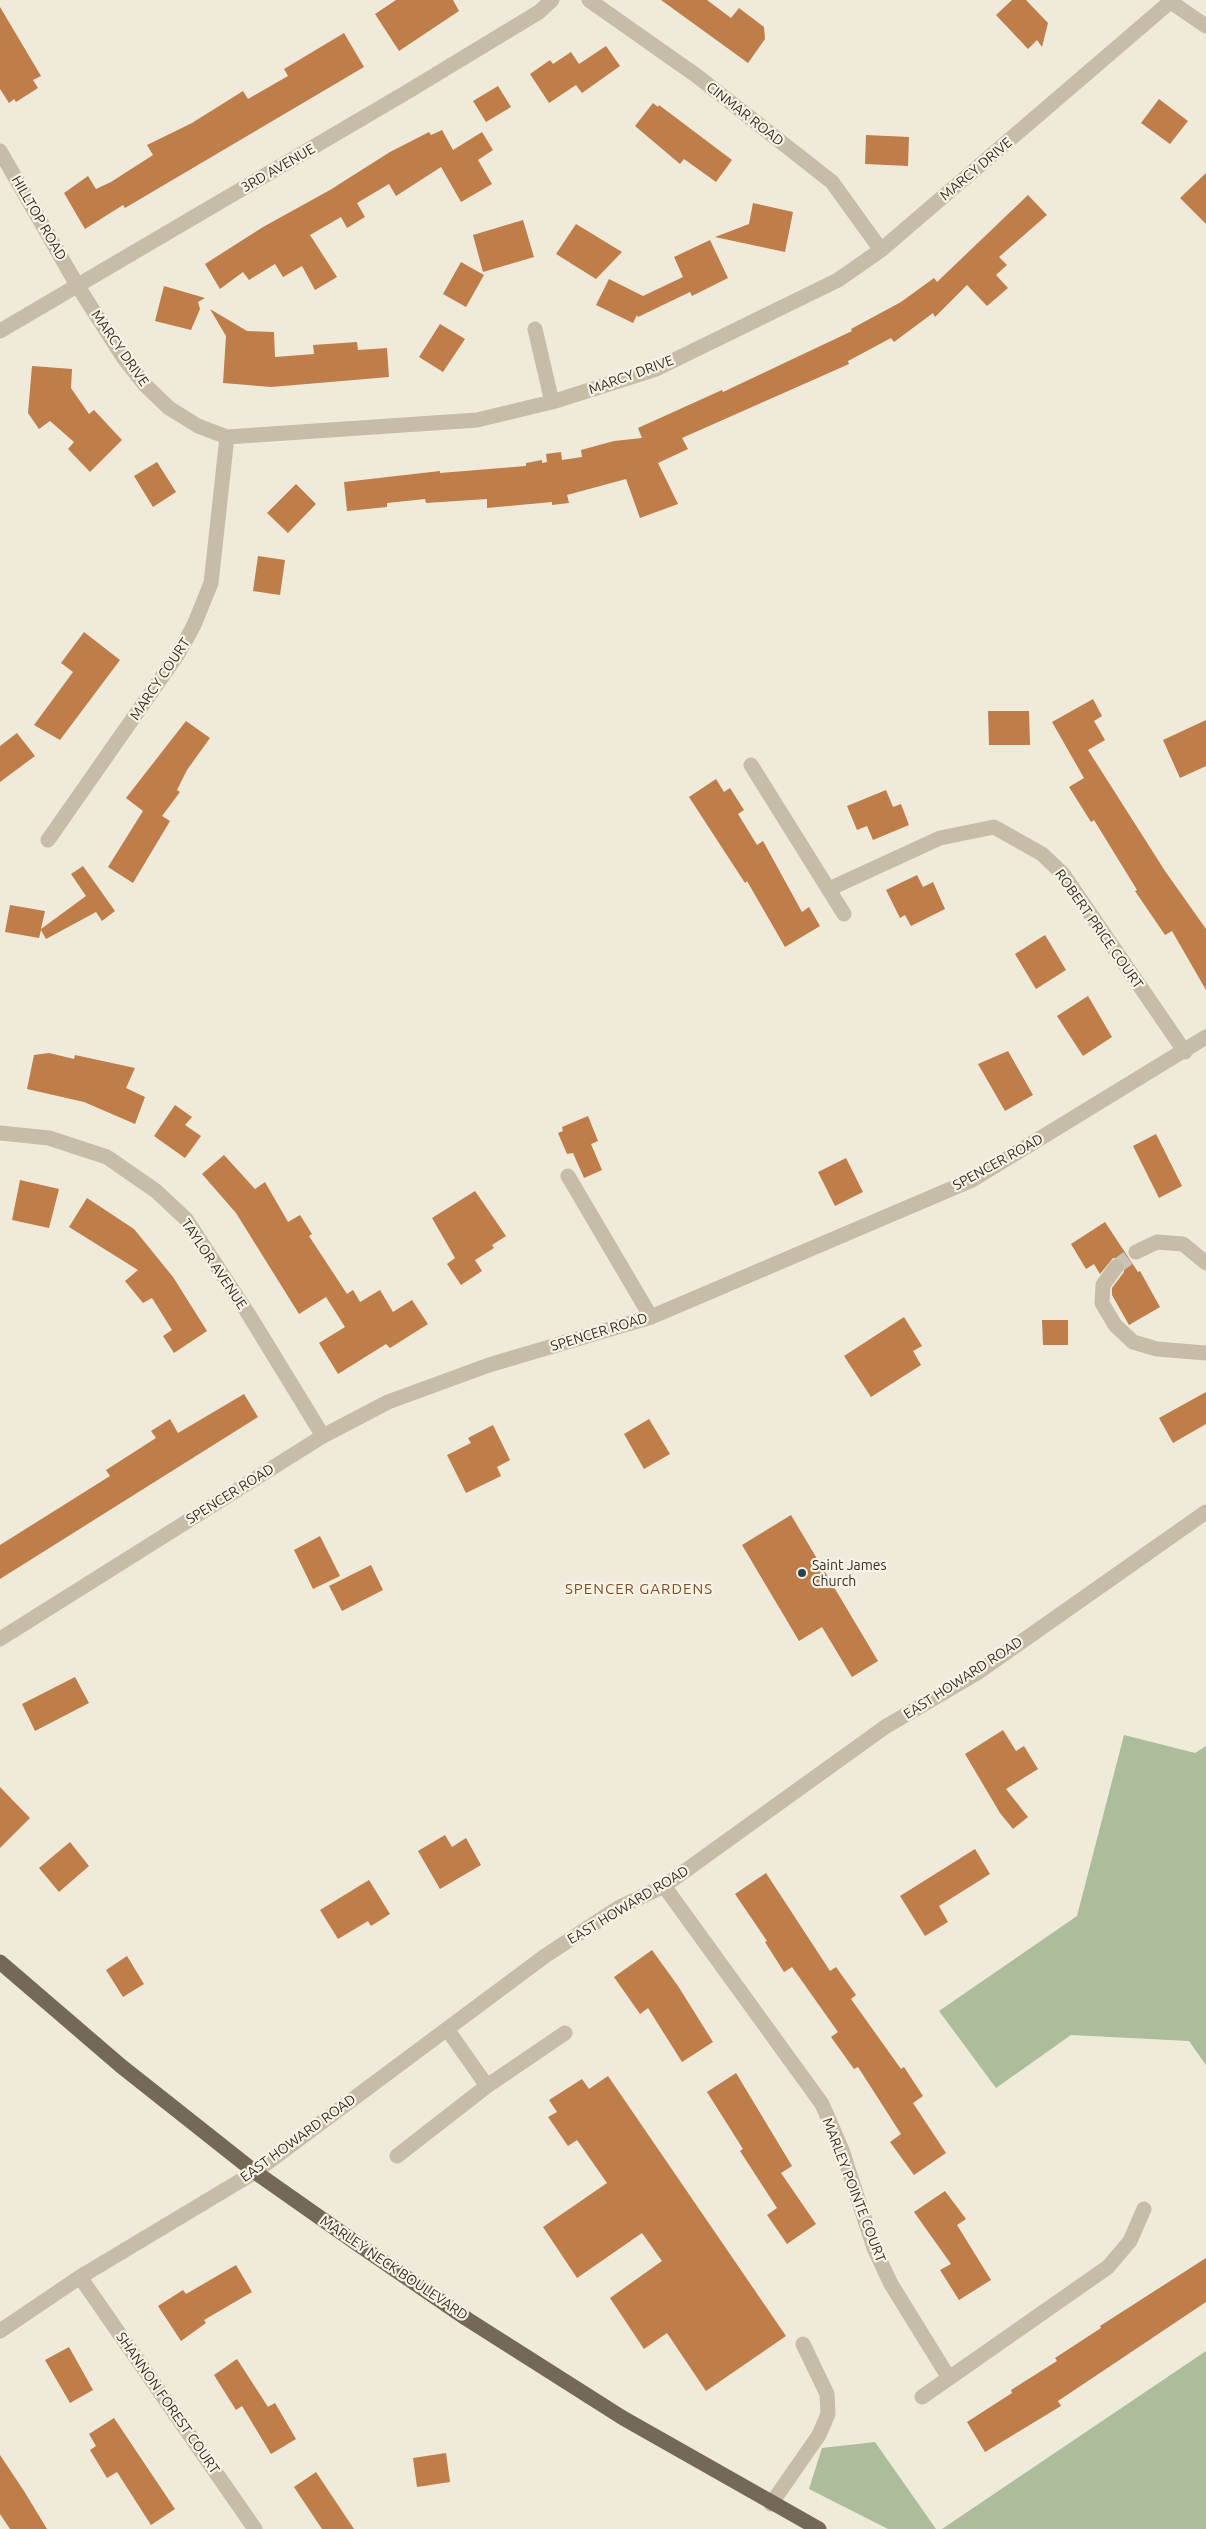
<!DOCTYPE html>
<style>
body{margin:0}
canvas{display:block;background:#efeada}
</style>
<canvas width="1206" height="2529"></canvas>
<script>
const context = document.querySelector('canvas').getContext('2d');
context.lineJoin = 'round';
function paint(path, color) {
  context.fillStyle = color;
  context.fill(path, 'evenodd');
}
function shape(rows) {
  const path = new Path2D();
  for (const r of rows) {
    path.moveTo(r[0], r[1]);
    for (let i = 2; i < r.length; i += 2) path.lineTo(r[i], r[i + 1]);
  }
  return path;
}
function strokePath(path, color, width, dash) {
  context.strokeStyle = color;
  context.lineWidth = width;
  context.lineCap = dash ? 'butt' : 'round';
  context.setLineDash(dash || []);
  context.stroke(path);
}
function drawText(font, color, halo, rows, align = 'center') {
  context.font = font + ' Ubuntu,sans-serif';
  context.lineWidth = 4.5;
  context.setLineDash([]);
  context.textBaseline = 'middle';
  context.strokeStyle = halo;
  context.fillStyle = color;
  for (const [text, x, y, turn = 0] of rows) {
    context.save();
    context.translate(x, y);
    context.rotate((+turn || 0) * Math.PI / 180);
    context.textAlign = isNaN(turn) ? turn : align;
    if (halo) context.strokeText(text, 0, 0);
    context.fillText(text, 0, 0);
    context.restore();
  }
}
const green = shape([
 [1124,1735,1195,1753,1206,1746,1206,2065,1189,2041,1071,2035,996,2088,939,2011,1077,1916],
 [1206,2351,1206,2529,942,2529],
 [875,2442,936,2529,888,2529,809,2489,822,2448]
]);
const building = shape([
 [396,0,453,0,459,11,399,51,375,14],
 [661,0,707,0,731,18,739,8,764,27,765,39,748,63],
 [1012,0,1026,0,1048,23,1042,47,1037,40,1028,49,996,15],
 [0,7,41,76,33,80,38,88,16,102,14,99,9,103,0,89],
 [344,33,364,67,125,208,123,205,85,229,64,193,88,176,96,189,111,182,153,155,147,145,192,123,243,91,248,99,288,76,284,69],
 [606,46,620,66,582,93,576,85,549,103,530,74,550,60,553,64,571,52,579,64],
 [498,86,511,107,486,122,473,101],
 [1159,99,1188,121,1170,144,1141,123],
 [653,103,658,107,659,105,732,160,716,182,684,159,680,164,635,126],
 [442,130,453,150,482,132,493,150,478,160,492,184,461,202,441,167,396,196,389,184,357,203,365,217,347,228,341,217,310,235,337,277,315,290,302,266,283,277,275,264,249,280,243,272,220,289,205,264,263,227,330,190,390,152,429,132,431,135],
 [866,135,909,137,908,166,865,164],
 [1206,173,1206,224,1180,198],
 [1028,195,1047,215,999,257,1007,265,996,275,1008,288,987,306,967,285,935,317,933,313,894,342,891,338,848,361,849,364,682,438,688,449,658,463,678,504,640,518,626,479,567,495,569,503,552,505,552,502,487,508,487,499,426,503,425,499,387,503,387,507,347,511,344,482,440,471,440,473,526,466,526,463,542,460,542,463,547,462,546,454,561,452,562,460,582,457,581,450,614,441,642,438,638,428,722,390,723,392,852,331,851,329,901,302,934,278,937,282],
 [753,203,793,212,785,252,715,237,749,224],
 [523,220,534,257,483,272,473,235],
 [576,224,622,252,596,279,556,254],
 [710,240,728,278,692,296,690,292,638,317,637,315,633,323,596,305,609,279,643,296,683,277,674,257],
 [461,262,484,275,466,307,443,294],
 [164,286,205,298,198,302,200,309,191,330,155,321],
 [210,309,247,331,274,332,275,357,314,354,313,345,357,342,358,350,387,348,389,377,271,387,223,383,226,336],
 [440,324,465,339,443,372,419,357],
 [32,366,72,369,71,388,89,414,94,410,122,440,90,472,68,449,74,442,50,421,39,429,28,413],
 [157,462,176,492,153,507,134,476],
 [296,484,316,504,288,533,267,513],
 [258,556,285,560,280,595,253,591],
 [84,632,120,660,60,740,34,725,73,672,61,663],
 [1093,699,1102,716,1094,721,1105,740,1088,750,1165,871,1206,929,1206,990,1172,931,1165,935,1135,891,1137,890,1094,820,1091,822,1069,787,1084,778,1052,722],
 [988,711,1029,711,1030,745,989,745],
 [1206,720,1206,766,1180,778,1163,740],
 [186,721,210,738,187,770,177,790,180,792,162,816,170,821,133,883,108,867,143,811,126,798],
 [17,733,35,756,0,782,0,746],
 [716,779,724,792,730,788,744,810,738,814,757,845,763,841,802,912,809,907,820,926,785,947,747,881,745,883,689,797],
 [886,790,893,807,901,804,909,825,873,840,867,826,857,830,847,806],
 [83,866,115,911,102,921,96,912,46,939,41,930,39,938,5,932,10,905,45,911,41,929,86,896,71,874],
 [917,875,923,887,933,882,945,909,911,926,905,915,900,918,886,890],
 [1045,935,1066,970,1036,989,1015,954],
 [1088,996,1112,1037,1083,1056,1057,1016],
 [1008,1051,1033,1095,1005,1111,978,1064],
 [49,1053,74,1059,75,1055,135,1068,126,1088,145,1097,135,1124,84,1102,27,1089,34,1055],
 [175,1105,192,1117,185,1125,201,1136,185,1158,154,1136],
 [588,1116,598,1141,591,1144,602,1170,584,1178,573,1153,567,1154,558,1133,563,1131,562,1127],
 [1156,1134,1182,1186,1159,1198,1133,1146],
 [224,1155,255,1189,265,1182,288,1222,300,1215,312,1234,309,1236,347,1294,353,1290,360,1302,380,1290,393,1312,412,1300,428,1324,390,1348,386,1344,338,1374,319,1343,345,1327,326,1297,299,1314,236,1213,202,1174],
 [846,1158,863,1192,835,1206,818,1172],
 [20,1180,59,1189,49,1228,12,1220],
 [475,1191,506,1236,492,1245,494,1248,475,1260,482,1271,461,1285,447,1264,455,1258,432,1218],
 [87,1198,134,1229,173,1277,207,1331,174,1353,163,1336,172,1330,152,1298,143,1303,125,1281,138,1270,69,1227],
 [1105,1222,1138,1272,1140,1271,1160,1307,1129,1325,1112,1295,1112,1288,1124,1272,1124,1263,1121,1259,1113,1258,1100,1274,1094,1264,1086,1269,1071,1244],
 [904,1317,922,1346,913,1351,921,1365,871,1397,844,1356],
 [1042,1320,1068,1320,1068,1345,1043,1345],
 [1206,1392,1206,1424,1173,1443,1159,1418],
 [244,1394,258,1417,0,1579,0,1545,110,1476,106,1470,156,1438,151,1431,170,1419,178,1433],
 [649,1419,670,1454,644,1469,624,1434],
 [493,1425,510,1460,497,1467,501,1476,466,1493,447,1455,471,1443,468,1438],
 [791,1515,878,1661,852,1677,822,1627,799,1641,742,1545],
 [320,1536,340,1576,313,1589,294,1550],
 [371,1565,383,1590,342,1611,329,1586],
 [75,1677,89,1703,35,1731,22,1704],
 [1003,1730,1016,1751,1024,1746,1038,1769,1006,1789,1028,1817,1013,1829,1000,1813,965,1754],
 [0,1787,30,1818,0,1848],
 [445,1835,452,1847,466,1838,481,1865,440,1889,418,1851],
 [70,1842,89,1866,59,1892,39,1868],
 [975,1849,990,1874,939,1906,948,1922,925,1936,900,1896],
 [766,1873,830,1971,836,1967,856,1995,851,1999,901,2069,904,2067,923,2096,913,2103,946,2153,914,2175,890,2142,901,2134,858,2067,854,2069,831,2037,838,2032,792,1967,784,1972,765,1942,767,1941,735,1894],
 [369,1880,390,1914,371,1926,368,1921,338,1939,320,1910],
 [652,1950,678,1986,713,2042,682,2062,648,2008,640,2014,614,1977],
 [127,1956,144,1984,123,1997,106,1970],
 [736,2073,792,2166,781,2173,816,2224,787,2244,767,2215,777,2208,740,2151,743,2149,707,2092],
 [608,2076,786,2336,706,2391,667,2333,644,2349,610,2298,662,2261,642,2233,577,2278,543,2227,607,2183,577,2140,568,2146,548,2117,557,2112,549,2100,582,2079,589,2089],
 [945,2191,966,2219,957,2225,991,2280,959,2300,940,2270,951,2264,914,2212],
 [1206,2258,1206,2302,1058,2401,1061,2406,985,2452,967,2422,1012,2393,1011,2390,1057,2361,1055,2358,1101,2328,1100,2326],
 [236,2265,252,2292,204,2320,206,2323,181,2341,158,2306,183,2290,186,2294],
 [69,2347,93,2390,70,2403,45,2360],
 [237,2359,268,2407,275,2403,296,2439,271,2454,242,2406,236,2410,214,2375],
 [114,2418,175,2509,151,2525,117,2472,107,2478,90,2450,96,2446,89,2434],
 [446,2453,450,2482,417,2487,413,2458],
 [0,2455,24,2491,47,2529,10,2529,0,2514],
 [316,2472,354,2529,322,2529,294,2487]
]);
const minorTunnel = shape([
 [1116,1267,1136,1252]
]);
const minor = shape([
 [589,0,697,76,832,182,881,250],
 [1168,0,1206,26],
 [0,151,77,285,123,357,145,385,169,408,198,426,227,437,477,420,552,402,656,369,838,280,881,250,1170,2],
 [535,329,552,402],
 [0,331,407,92,539,12,552,0],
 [751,765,844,914],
 [48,840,178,654,194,625,211,583,227,437],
 [829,889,940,838,994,827,1042,854,1063,874,1185,1052],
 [0,1133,49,1138,107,1157,156,1191,186,1219,249,1315,323,1436],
 [568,1176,651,1317],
 [1136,1252,1157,1242,1183,1244,1206,1263],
 [1116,1267,1103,1285,1102,1303,1115,1325,1133,1342,1157,1349,1206,1353],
 [0,1639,323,1436,388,1402,489,1365,651,1317,972,1180,1206,1037],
 [664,1886,822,2104,842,2150,874,2248,891,2284,949,2378],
 [447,2029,487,2086,565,2033],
 [397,2156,487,2086],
 [80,2277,255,2529],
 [0,2331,80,2277,255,2172,545,1956,618,1908,664,1886,885,1727,977,1673,1206,1512],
 [922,2397,1108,2267,1130,2241,1144,2209],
 [771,2504,819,2435,828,2414,827,2394,803,2344]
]);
const major = shape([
 [0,1962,121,2066,255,2172,359,2245,467,2319,623,2418,819,2529]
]);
const markers = [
 [802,1573,5,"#1f4452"]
];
const streetNames = [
 ["CINMAR ROAD",745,114,38],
 ["3RD AVENUE",278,168,-30],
 ["MARCY DRIVE",976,169,-40],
 ["HILLTOP ROAD",39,218,60],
 ["MARCY DRIVE",120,348,55],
 ["MARCY DRIVE",631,375,-20],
 ["MARCY COURT",160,679,-56],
 ["ROBERT PRICE COURT",1099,929,55],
 ["SPENCER ROAD",998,1162,-29],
 ["TAYLOR AVENUE",214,1264,56],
 ["SPENCER ROAD",599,1332,-17],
 ["SPENCER ROAD",230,1494,-32],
 ["EAST HOWARD ROAD",963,1678,-33],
 ["EAST HOWARD ROAD",628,1905,-31],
 ["EAST HOWARD ROAD",298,2138,-36],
 ["MARLEY POINTE COURT",854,2190,69],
 ["MARLEY NECK BOULEVARD",394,2268,34],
 ["SHANNON FOREST COURT",168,2403,55]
];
const poiNames = [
 ["Saint James",812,1565],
 ["Church",812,1581]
];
const neighbourhoodNames = [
 ["SPENCER GARDENS",639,1589]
];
paint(green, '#abbd9b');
paint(building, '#be7d49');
strokePath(minorTunnel, '#c9c4b6', 15, [15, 8]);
strokePath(minor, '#c7bca7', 15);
strokePath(major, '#746859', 15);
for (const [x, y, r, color] of markers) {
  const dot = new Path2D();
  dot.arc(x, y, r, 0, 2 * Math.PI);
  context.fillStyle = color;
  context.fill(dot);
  strokePath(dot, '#f8f3e5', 2);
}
drawText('14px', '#332d27', '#f8f3e5', streetNames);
drawText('14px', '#332d27', '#f8f3e5', poiNames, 'left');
context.letterSpacing = '1px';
drawText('15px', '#7d4c25', '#f8f3e5', neighbourhoodNames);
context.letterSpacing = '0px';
</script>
